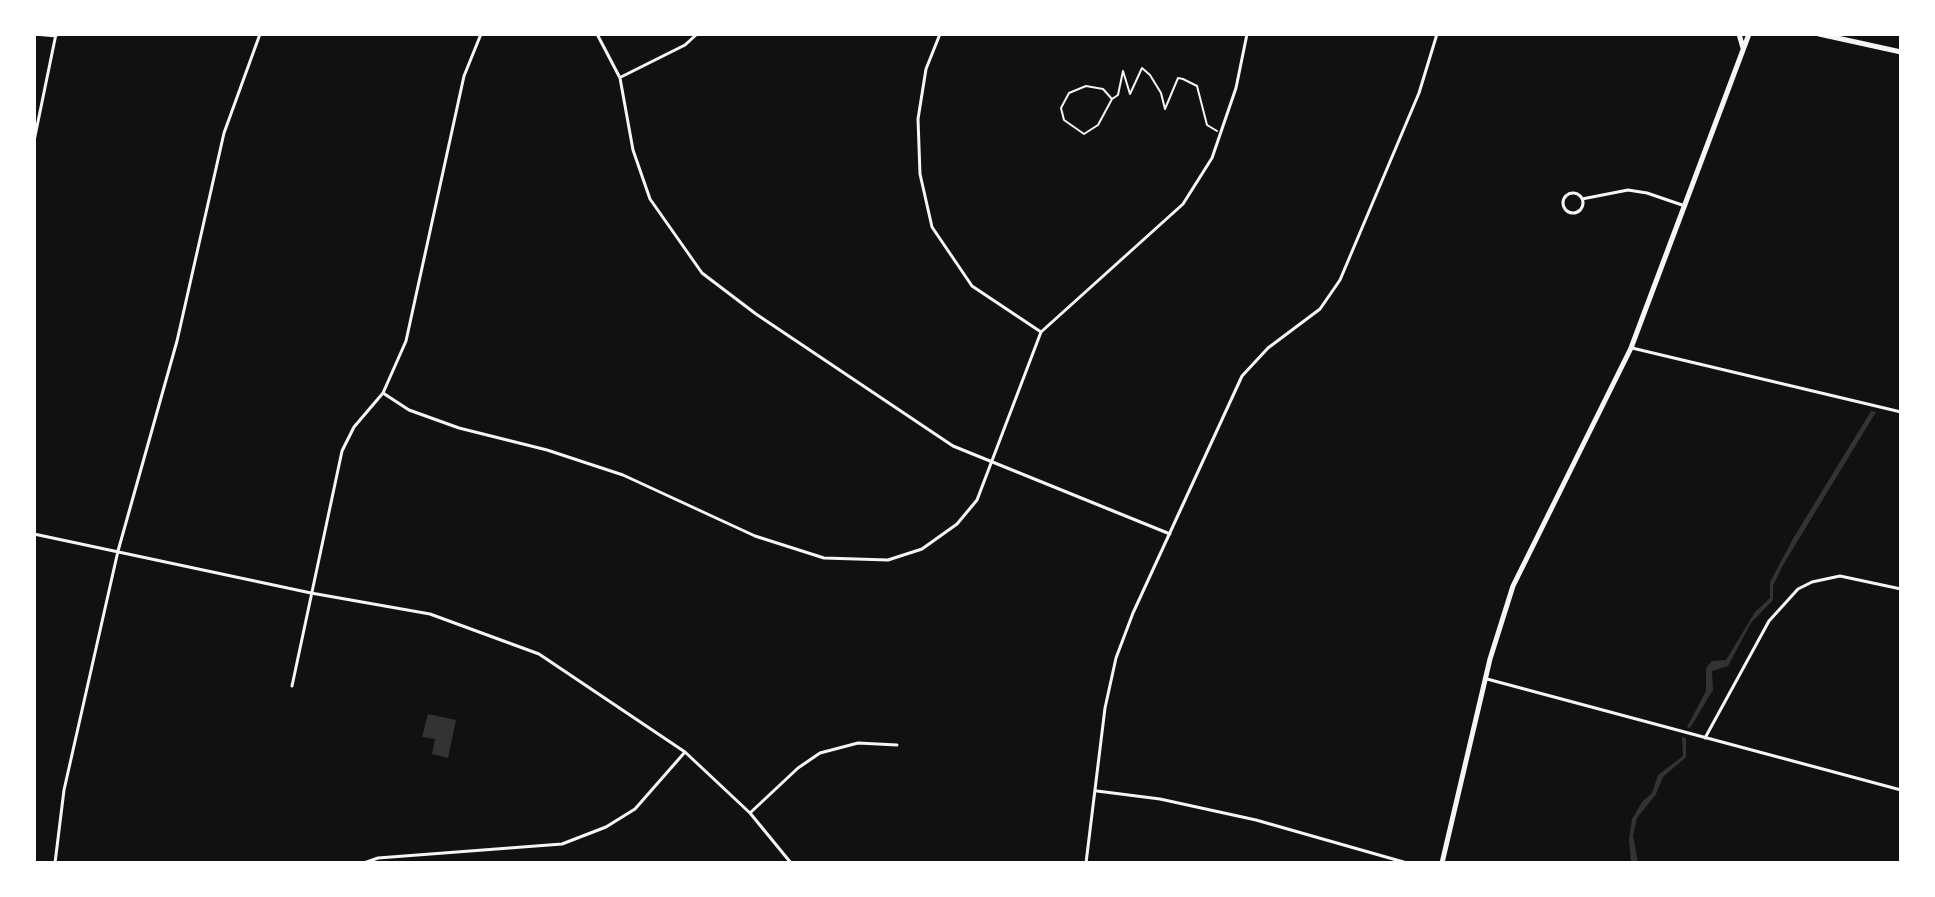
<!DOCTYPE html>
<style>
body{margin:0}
#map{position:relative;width:1935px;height:897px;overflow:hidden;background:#111;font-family:"Source Sans 3",sans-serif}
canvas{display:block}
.frame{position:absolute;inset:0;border:36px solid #fff;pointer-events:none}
</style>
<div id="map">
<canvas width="1935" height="897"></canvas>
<div class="frame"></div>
</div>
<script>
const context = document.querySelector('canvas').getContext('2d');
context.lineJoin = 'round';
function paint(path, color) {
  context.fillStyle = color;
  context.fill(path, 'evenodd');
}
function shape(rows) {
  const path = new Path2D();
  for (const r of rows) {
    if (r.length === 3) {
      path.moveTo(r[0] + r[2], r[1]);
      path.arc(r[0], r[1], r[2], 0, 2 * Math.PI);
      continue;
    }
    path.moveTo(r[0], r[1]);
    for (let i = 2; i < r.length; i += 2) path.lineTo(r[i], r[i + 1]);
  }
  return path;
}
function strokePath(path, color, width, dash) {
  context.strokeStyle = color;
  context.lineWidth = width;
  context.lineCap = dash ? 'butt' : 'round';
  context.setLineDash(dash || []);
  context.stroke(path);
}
const water = shape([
 [1871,411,1876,412,1783,565,1773,586,1773,600,1751,623,1728,666,1712,671,1713,690,1690,728,1687,727,1706,691,1706,668,1712,661,1726,660,1755,612,1770,598,1770,582,1794,537],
 [428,714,456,720,448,758,432,754,435,739,422,737],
 [1682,737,1686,738,1686,757,1663,777,1656,794,1637,818,1633,835,1638,863,1631,863,1629,840,1632,819,1642,802,1652,793,1658,775,1683,756]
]);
const path = shape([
 [1086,86,1103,89,1112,99,1098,125,1084,134,1064,120,1061,108,1069,93,1086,86],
 [1112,99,1118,95,1123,71,1130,94,1142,68,1150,75,1161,93,1165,109,1178,78,1183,79,1197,86,1207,125,1217,131]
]);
const minor = shape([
 [35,34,56,36],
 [597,34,620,78,633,150,650,199,702,273,756,314,953,446,1170,534],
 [940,34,926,69,918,119,920,174,932,227,972,286,1041,332],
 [621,77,685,45,697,34],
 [34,141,56,34],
 [1573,203,10],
 [1582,199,1628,190,1647,193,1685,206],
 [1632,348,1901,412],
 [383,393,409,410,459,428,547,450,623,475,755,536,824,558,888,560,922,549,957,524,977,500,1041,332,1183,204,1212,158,1236,88,1247,34],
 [34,534,311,593,430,614,539,654,685,752,750,813,791,863],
 [1487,679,1901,790],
 [292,686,342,451,354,427,383,393,406,341,464,76,481,34],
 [1705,738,1769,621,1798,589,1812,582,1840,576,1901,589],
 [1097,791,1160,799,1256,820,1407,863],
 [750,813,798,768,820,753,858,743,897,745],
 [55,863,64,790,118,551,177,341,224,133,260,34],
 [364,863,378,858,562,844,606,827,635,809,685,752],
 [1086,863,1105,708,1116,658,1133,613,1242,376,1268,348,1320,309,1340,280,1419,93,1437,34]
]);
const secondary = shape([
 [1739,34,1743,48],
 [1819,34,1901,52],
 [1442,863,1490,659,1513,586,1631,348,1749,34]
]);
paint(water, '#333');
strokePath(path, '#f5f5f5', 2);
strokePath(minor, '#f5f5f5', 3);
strokePath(secondary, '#f5f5f5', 5);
</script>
